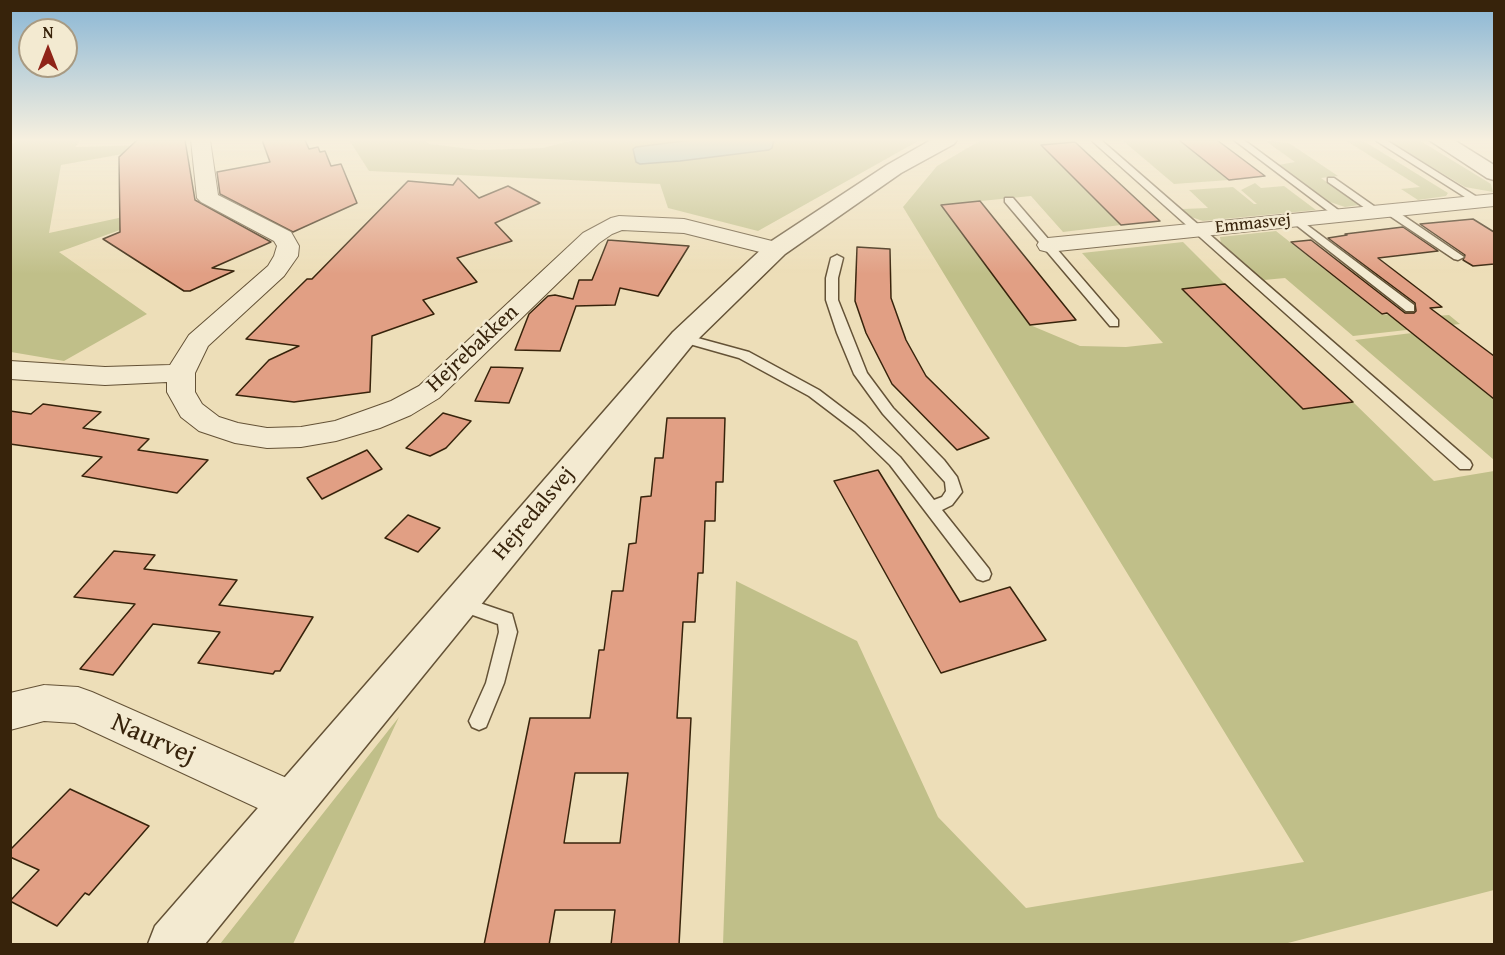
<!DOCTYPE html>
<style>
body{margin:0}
#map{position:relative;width:1505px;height:955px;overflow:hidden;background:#eddeb8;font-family:"Gentium Book Plus",serif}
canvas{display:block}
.frame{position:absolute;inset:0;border:12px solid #37230b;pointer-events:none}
.north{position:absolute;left:18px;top:18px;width:60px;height:60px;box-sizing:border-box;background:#f3ead1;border:2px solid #a89a82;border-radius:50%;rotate:0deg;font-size:16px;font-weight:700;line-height:24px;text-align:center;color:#37230b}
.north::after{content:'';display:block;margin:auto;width:21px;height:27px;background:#8f2418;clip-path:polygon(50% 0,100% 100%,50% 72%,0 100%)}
</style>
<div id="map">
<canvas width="1505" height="955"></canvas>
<div class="frame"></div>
<div class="north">N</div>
</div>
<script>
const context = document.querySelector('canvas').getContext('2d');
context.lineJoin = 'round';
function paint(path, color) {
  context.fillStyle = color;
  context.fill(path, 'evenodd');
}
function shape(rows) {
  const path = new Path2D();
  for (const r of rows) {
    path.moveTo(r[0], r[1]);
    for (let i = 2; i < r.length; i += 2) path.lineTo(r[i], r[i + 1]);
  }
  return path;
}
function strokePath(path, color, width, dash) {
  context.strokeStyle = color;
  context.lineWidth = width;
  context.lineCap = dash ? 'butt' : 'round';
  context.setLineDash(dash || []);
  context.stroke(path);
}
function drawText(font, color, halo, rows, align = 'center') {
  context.font = font + ' "Gentium Book Plus",serif';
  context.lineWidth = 5;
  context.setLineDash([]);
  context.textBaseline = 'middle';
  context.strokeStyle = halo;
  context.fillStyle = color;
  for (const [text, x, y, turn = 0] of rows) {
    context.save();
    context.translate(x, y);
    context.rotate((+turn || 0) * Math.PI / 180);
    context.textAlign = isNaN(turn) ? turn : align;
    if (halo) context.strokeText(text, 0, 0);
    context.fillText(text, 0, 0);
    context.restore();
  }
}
const green = shape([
 [19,140,81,140,75,147,150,145,151,149,61,165,49,233,151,211,156,217,59,252,147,314,64,361,11,352,10,145],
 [349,140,424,140,430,144,479,150,543,148,573,140,920,140,758,231,668,208,660,184,369,171],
 [981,140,1073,140,1075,142,1041,145,1121,225,1063,232,1031,196,941,205,1030,325,1080,346,1126,347,1163,343,1082,253,1183,242,1225,284,1182,290,1303,409,1353,402,1434,481,1494,471,1494,890,1284,944,723,944,736,581,857,641,938,817,1026,908,1304,862,903,207,937,166],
 [1122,140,1179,140,1229,180,1174,184],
 [1264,140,1289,143,1338,176,1321,178,1359,205,1345,207,1330,202,1278,165,1295,162],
 [1345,140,1362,140,1448,193,1446,196,1418,200,1401,189,1420,187],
 [1387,140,1419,140,1491,184,1493,192,1465,187],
 [1255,183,1261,188,1284,186,1316,210,1203,221,1191,217,1182,209,1208,208,1189,190,1233,187,1254,204,1257,204,1241,190],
 [1276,231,1382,315,1428,310,1436,316,1449,315,1460,324,1353,336,1285,278,1264,280,1221,244,1220,237],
 [1412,333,1494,399,1494,460,1355,340],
 [399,717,293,944,220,944]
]);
const water = shape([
 [691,140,774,140,772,148,769,150,680,161,640,164,636,162,633,149,636,147,691,140]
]);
const building = shape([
 [137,140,185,140,195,200,271,242,212,268,234,271,190,291,184,291,103,239,120,232,119,157,137,140],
 [262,140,305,140,309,149,318,147,320,152,325,151,331,166,341,164,357,203,293,232,220,194,217,172,270,162,262,140],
 [1179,140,1217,140,1265,176,1229,180,1179,140],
 [1075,142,1160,221,1121,225,1041,145,1075,142],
 [458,178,479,198,508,186,540,203,495,223,512,241,457,258,477,282,423,300,434,314,372,336,370,392,294,402,236,395,269,360,299,346,246,339,307,279,312,279,408,181,453,185,458,178],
 [980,201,1076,320,1030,325,941,205,980,201],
 [1473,219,1494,232,1494,264,1473,266,1463,260,1465,255,1420,224,1473,219],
 [1403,227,1438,251,1378,258,1442,307,1430,308,1494,356,1494,399,1387,313,1382,314,1291,242,1311,240,1405,313,1414,313,1416,311,1415,303,1328,238,1347,235,1345,234,1403,227],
 [608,240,689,246,658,296,620,288,615,305,576,306,560,351,515,350,529,314,548,296,555,295,573,299,579,280,592,280,608,240],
 [857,247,890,249,891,298,906,340,926,376,989,438,957,450,892,384,866,333,855,301,857,247],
 [1225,284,1353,402,1303,409,1182,289,1225,284],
 [491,367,523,368,509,403,475,401,491,367],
 [43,404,101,412,83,428,149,439,138,450,208,460,177,493,82,476,102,457,10,444,10,411,31,414,43,404],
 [443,413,471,421,446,448,430,456,406,448,443,413],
 [667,418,725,418,723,482,716,482,715,521,705,521,703,573,698,573,695,622,683,622,677,718,691,718,679,945,611,945,615,910,555,910,549,945,484,945,530,718,590,718,599,650,604,650,612,591,623,591,629,544,636,543,641,497,651,496,655,458,663,458,667,418],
 [575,773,628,773,620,843,564,843,575,773],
 [367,450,382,469,322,499,307,478,367,450],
 [878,470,960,602,1010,587,1046,640,941,673,834,481,878,470],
 [408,515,440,528,418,552,385,538,408,515],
 [114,551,155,555,144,569,237,580,219,605,313,617,280,671,275,671,273,674,198,663,220,632,153,624,113,675,80,669,135,604,74,597,114,551],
 [70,789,149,826,89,895,85,893,57,926,10,901,39,870,10,857,10,850,70,789]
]);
const service = shape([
 [1091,140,1101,140,1470,461,1472,465,1470,469,1460,469,1091,140],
 [1234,140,1244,140,1345,215,1336,217,1234,140],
 [1375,140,1386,140,1485,202,1476,204,1375,140],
 [1328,178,1334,178,1381,211,1372,213,1328,182,1328,178],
 [1005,198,1013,198,1118,320,1118,326,1110,326,1005,202,1005,198],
 [1388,207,1392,208,1464,257,1458,260,1454,259,1384,212,1384,208,1388,207],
 [1295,216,1414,305,1414,311,1406,311,1291,221,1291,217,1295,216],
 [837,255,843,258,838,278,838,300,867,373,893,408,944,460,957,477,962,492,952,505,942,510,989,569,991,574,989,579,983,581,977,579,890,465,855,431,809,396,739,358,679,341,677,338,683,334,749,352,819,390,865,425,900,457,934,500,942,497,946,491,945,482,883,414,854,374,837,333,826,300,826,278,831,258,837,255],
 [459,596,512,614,517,632,504,683,486,727,479,730,472,727,469,721,486,683,499,632,498,624,453,608,450,603,453,598,459,596]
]);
const minor = shape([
 [191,140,210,140,218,195,291,232,299,246,298,256,284,276,208,346,195,373,195,392,202,404,219,417,238,423,267,428,301,427,335,421,391,401,419,386,583,233,611,218,619,216,684,219,784,244,787,249,784,254,776,256,684,233,622,230,612,234,599,243,439,398,411,415,380,428,336,441,301,447,267,448,235,443,199,431,181,417,167,392,167,382,105,385,10,379,10,361,105,367,170,365,189,335,268,266,274,256,277,246,274,241,201,202,197,198,191,140],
 [1494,194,1494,206,1048,252,1040,250,1037,245,1040,240,1048,238,1494,194],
 [44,685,78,687,92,692,307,787,314,802,307,817,292,824,75,723,44,721,10,730,10,693,44,685]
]);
const tertiary = shape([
 [931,140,957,140,954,144,901,173,785,254,693,344,205,944,148,944,155,926,673,332,767,244,887,165,931,140],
 [1429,140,1454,140,1494,165,1494,180,1487,178,1429,140]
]);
const farStreetnames = [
 ["Emmasvej",1253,224,-6]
];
const streetNames = [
 ["Hejrebakken",473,349,-43],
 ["Hejredalsvej",534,514,-50]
];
const nearStreetnames = [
 ["Naurvej",153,740,24]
];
paint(green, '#c0bf89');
paint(water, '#9cbab8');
strokePath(water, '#747e73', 1.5);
paint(building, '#e19f84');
strokePath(building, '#37230b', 1.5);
strokePath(service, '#645236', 3);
strokePath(minor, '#645236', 2);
strokePath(tertiary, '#645236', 3);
paint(service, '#f3ead1');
paint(minor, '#f3ead1');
paint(tertiary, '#f3ead1');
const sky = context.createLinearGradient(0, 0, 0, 274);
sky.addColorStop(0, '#89b6d5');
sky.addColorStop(0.51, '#f7f0df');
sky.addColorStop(1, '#f7f0df00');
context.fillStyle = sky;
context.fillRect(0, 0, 1505, 274);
drawText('18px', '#37230b', '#f3ead1', farStreetnames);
drawText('22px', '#37230b', '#f3ead1', streetNames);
drawText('27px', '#37230b', '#f3ead1', nearStreetnames);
</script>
